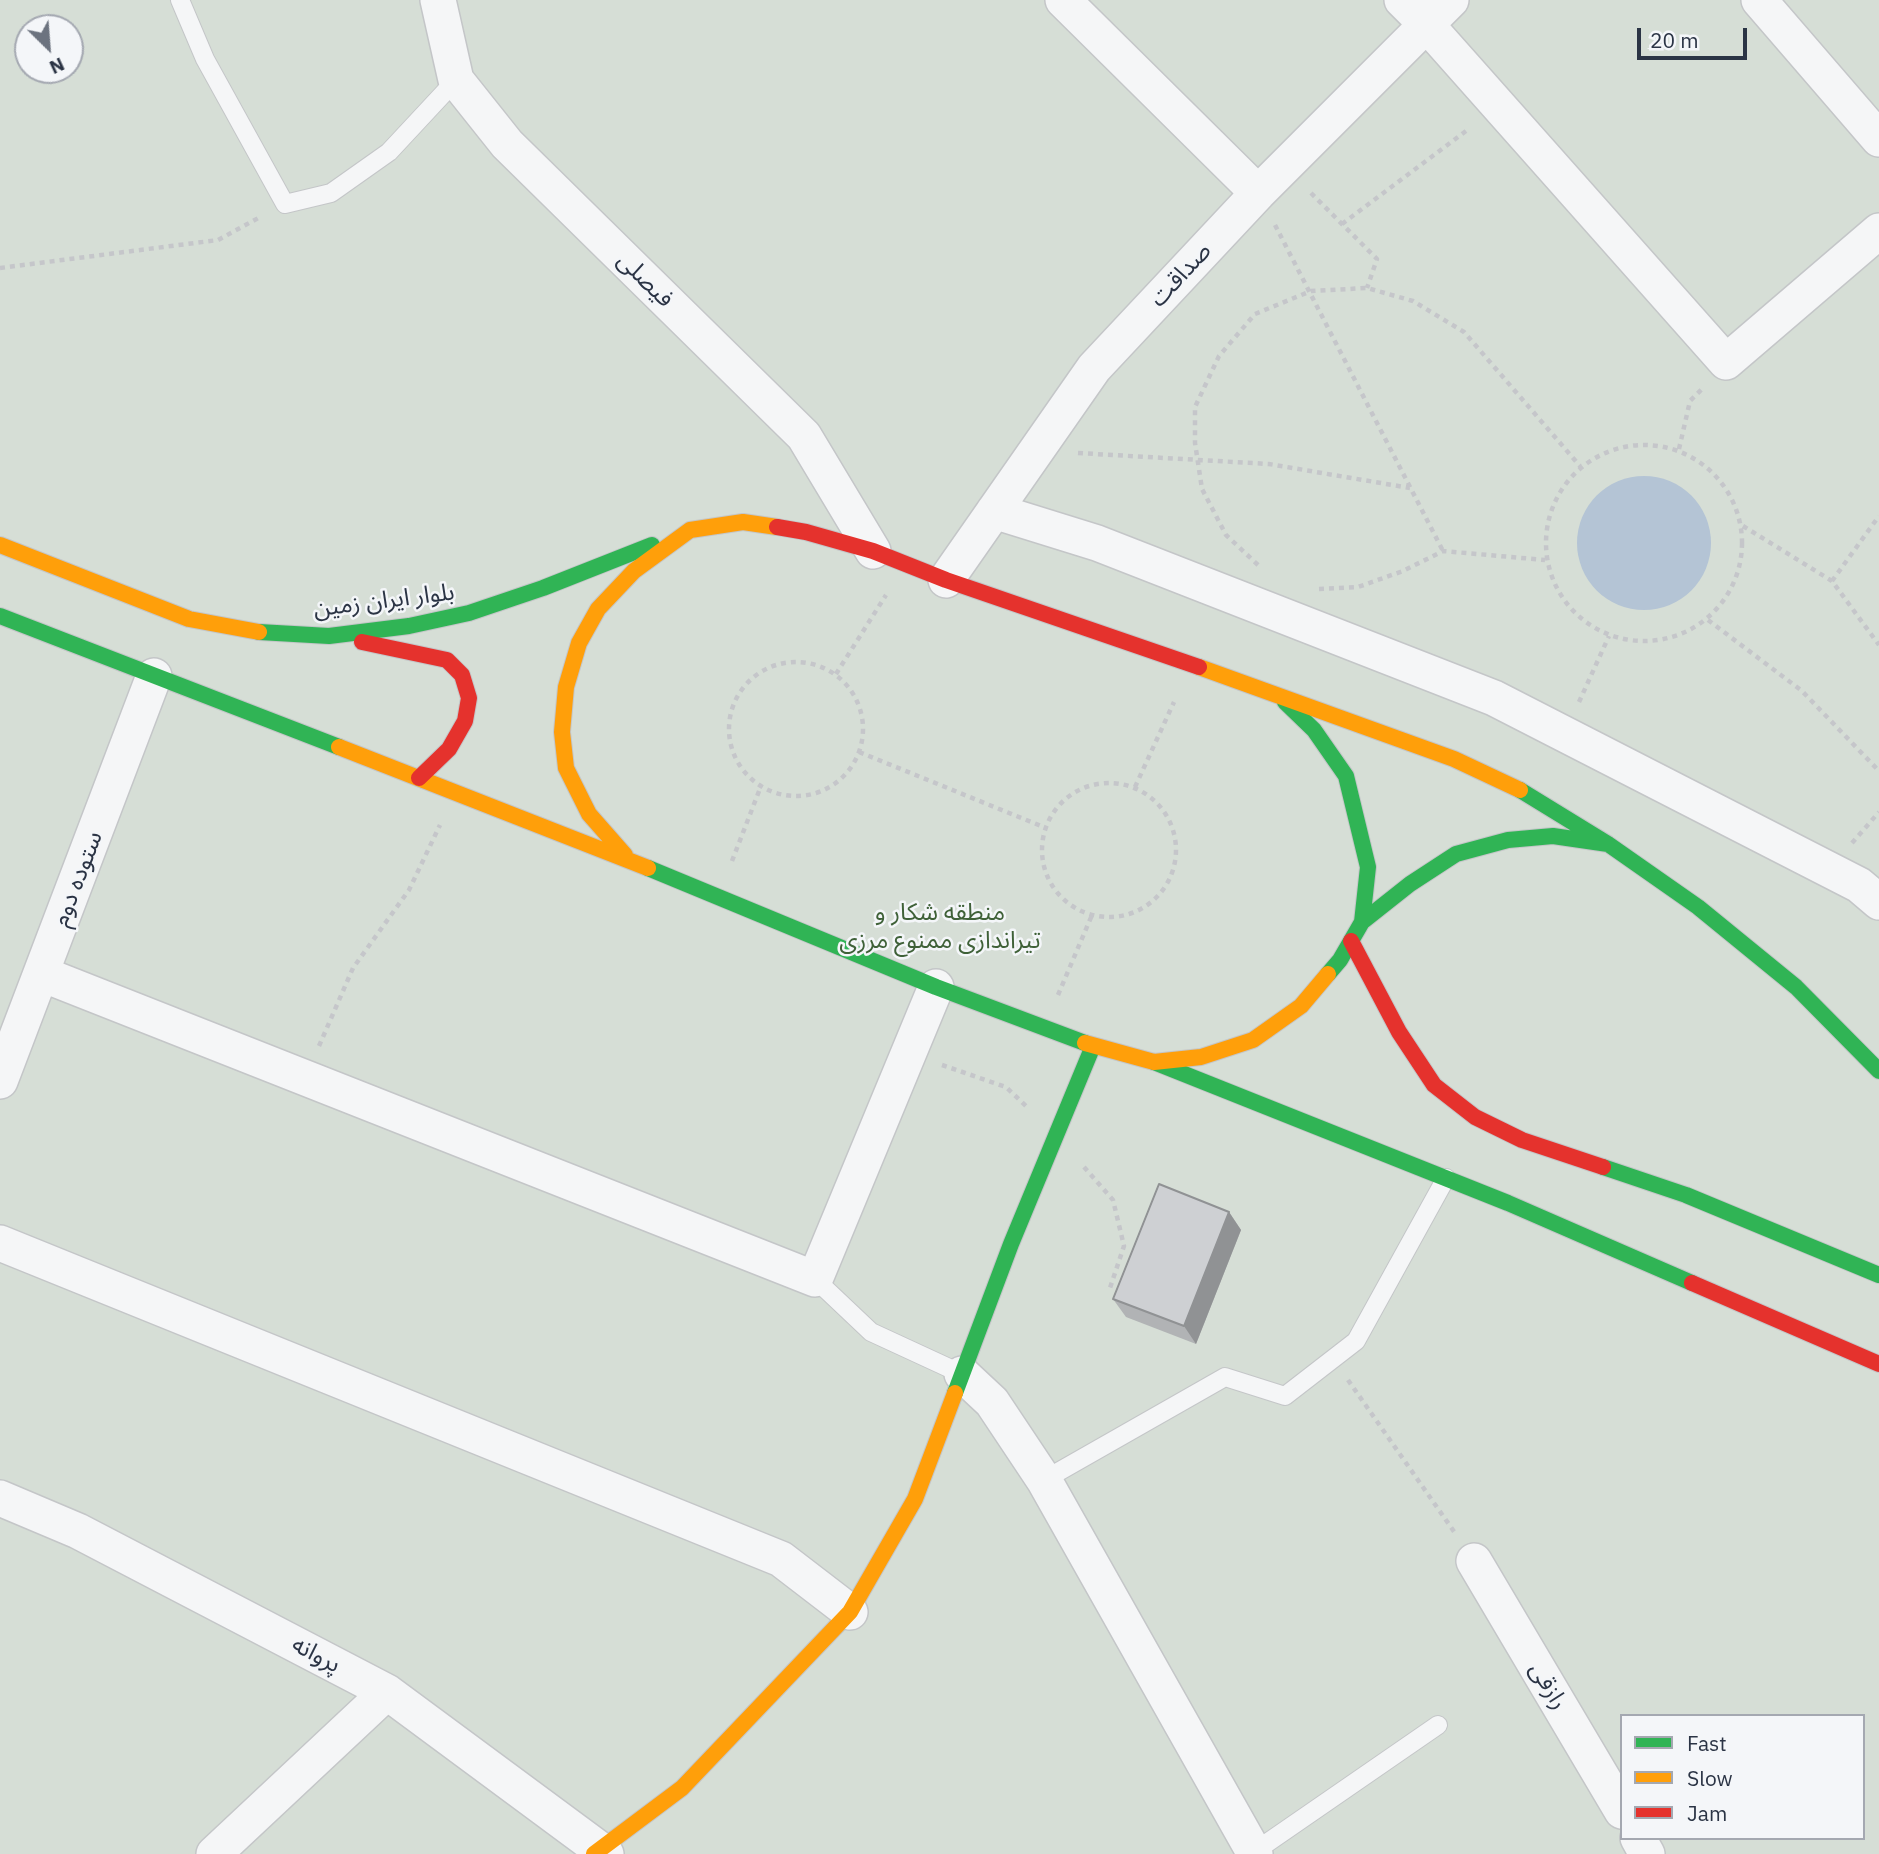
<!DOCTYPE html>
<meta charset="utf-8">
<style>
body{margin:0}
#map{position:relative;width:1879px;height:1854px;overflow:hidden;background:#e6e8ea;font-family:"IBM Plex Sans",sans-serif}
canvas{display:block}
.legend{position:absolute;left:1620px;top:1714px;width:245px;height:126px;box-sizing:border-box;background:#f4f6f9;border:2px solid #a4a8b1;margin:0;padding:9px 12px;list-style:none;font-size:21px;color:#2b3445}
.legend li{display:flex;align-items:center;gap:14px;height:35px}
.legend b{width:35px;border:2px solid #a4a8b1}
.north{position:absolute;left:14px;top:14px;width:70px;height:70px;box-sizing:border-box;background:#f4f6f9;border:2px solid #a4a8b1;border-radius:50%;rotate:155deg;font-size:19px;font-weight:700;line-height:28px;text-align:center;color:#2b3445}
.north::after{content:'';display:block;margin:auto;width:24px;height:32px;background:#6c737f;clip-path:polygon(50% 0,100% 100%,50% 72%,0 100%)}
.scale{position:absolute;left:1637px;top:28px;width:110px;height:32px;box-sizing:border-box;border:4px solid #2b3445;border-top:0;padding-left:9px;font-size:21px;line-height:24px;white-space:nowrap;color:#2b3445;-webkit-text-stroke:5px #f4f6f9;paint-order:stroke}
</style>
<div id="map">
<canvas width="1879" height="1854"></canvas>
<ul class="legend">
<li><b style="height:9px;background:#30b455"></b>Fast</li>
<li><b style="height:9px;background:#ff9f0a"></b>Slow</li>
<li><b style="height:9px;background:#e5322d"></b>Jam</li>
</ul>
<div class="north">N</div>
<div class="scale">20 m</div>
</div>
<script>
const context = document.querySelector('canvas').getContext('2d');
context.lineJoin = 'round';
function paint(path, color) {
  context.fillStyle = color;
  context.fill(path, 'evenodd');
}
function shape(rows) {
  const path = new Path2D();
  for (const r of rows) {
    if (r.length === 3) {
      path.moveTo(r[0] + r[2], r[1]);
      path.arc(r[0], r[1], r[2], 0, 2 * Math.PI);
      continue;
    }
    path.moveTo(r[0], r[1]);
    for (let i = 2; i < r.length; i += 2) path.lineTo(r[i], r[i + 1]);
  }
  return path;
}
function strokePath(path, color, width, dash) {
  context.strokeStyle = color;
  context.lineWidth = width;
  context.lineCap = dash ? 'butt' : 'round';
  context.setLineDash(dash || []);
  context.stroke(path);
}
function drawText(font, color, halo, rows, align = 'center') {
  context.font = font + ' "IBM Plex Sans","Noto Sans Arabic",sans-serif';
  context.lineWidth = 5;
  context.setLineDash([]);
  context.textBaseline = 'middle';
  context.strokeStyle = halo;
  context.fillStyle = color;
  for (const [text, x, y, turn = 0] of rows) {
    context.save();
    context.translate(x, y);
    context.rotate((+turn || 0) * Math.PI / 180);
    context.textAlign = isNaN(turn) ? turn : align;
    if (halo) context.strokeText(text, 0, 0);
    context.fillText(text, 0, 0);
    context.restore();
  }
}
const green = shape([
 [0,0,1879,0,1879,1854,0,1854],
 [28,28,70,28,70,70,28,70],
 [1622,1716,1863,1716,1863,1838,1622,1838]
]);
const water = shape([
 [1644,543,67]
]);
const path = shape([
 [1311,193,1377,259,1367,288],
 [1342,224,1470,128],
 [1275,225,1443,551],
 [0,268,218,240,262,216],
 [1644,543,98],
 [1679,449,1690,401,1702,389],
 [1078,453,1269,464,1410,488],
 [1743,526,1832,581,1879,645],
 [1258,565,1226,535,1202,489,1195,443,1195,407,1219,356,1255,314,1311,291,1367,288,1413,301,1464,332,1580,466],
 [1832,581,1879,516],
 [1319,589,1358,587,1403,571,1443,551,1545,560],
 [1708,620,1802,691,1879,771],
 [796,729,67],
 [836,674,886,595],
 [1579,702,1609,636],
 [859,752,1046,828],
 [1109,850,67],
 [1135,787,1174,702],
 [1852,843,1879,812],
 [732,861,761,786],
 [1058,995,1092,915],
 [319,1046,353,968,409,890,440,825],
 [942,1065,1006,1087,1027,1107],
 [1084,1167,1113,1200,1124,1246,1109,1291],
 [1348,1380,1455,1533]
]);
const lane = shape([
 [180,0,205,59,285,204,331,193,389,152,456,80],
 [815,1279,871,1332,962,1374],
 [1044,1480,1225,1377,1285,1396,1356,1341,1446,1178],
 [1254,1852,1438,1725]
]);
const street = shape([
 [438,0,456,80,507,144,804,436,873,551],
 [1063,0,1258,193],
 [1402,0,1426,24,1726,362,1879,231],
 [1759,0,1879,139],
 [994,511,1097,543,1494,698,1859,885,1879,902],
 [946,580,1094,368,1258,193,1451,0],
 [42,974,815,1279,936,987],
 [0,1081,154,676],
 [0,1243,781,1559,850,1612],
 [962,1374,992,1402,1044,1480,1255,1854],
 [0,1498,78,1531,387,1692,606,1854],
 [1474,1561,1622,1811],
 [1638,1838,1647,1854],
 [214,1854,387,1692]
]);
const fast = shape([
 [0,616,339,747],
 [259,632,329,636,409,626,469,613,543,588,652,545],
 [1285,702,1314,730,1346,776,1368,867,1362,922],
 [1520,790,1608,844,1698,907,1796,987,1879,1071],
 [648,868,936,987,1085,1043],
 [1328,974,1340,960,1362,922,1410,884,1456,854,1508,840,1553,836,1608,844],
 [1154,1062,1508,1203,1692,1283],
 [1603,1167,1686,1195,1879,1275],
 [955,1393,1011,1244,1093,1046]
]);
const slow = shape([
 [0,545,189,619,259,632],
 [1199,667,1454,759,1520,790],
 [339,747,648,868],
 [625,855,589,814,566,768,562,732,566,687,579,643,598,609,634,571,690,530,743,522,777,527],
 [1085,1043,1154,1062,1201,1057,1253,1040,1301,1006,1328,974],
 [594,1854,682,1788,850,1612,915,1499,955,1393]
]);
const jam = shape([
 [777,527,806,532,873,551,946,580,1199,667],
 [362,642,447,660,462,675,469,698,465,721,449,749,419,778],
 [1351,941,1399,1032,1434,1085,1475,1117,1522,1140,1603,1167],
 [1692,1283,1879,1364]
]);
const wall = shape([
 [1229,1212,1241,1230,1196,1344,1126,1317,1113,1299]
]);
const shadedWall = shape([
 [1229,1212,1241,1230,1196,1344,1184,1326]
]);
const building = shape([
 [1159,1184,1229,1212,1184,1326,1113,1299,1159,1184]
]);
const streetNames = [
 ["صداقت",1181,275,-47],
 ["فیصلی",645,280,44],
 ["بلوار ایران زمین",384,601,-7],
 ["ستوده دوم",78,879,-69],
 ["پروانه",316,1655,28],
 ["رازقی",1548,1686,59]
];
const parkNames = [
 ["منطقه شکار و",940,913],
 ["تیراندازی ممنوع مرزی",940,941]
];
paint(green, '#d6ded6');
paint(water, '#b4c4d5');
strokePath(lane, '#c4c6c8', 20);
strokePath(street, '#c4c6c8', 38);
strokePath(fast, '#c4c6c8', 18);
strokePath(slow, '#c4c6c8', 18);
strokePath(jam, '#c4c6c8', 18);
strokePath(path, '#c5c6ca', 4.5, [5, 5]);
strokePath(lane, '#f5f6f7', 18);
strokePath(street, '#f5f6f7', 35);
strokePath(fast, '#30b455', 16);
strokePath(slow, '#ff9f0a', 16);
strokePath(jam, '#e5322d', 16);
paint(wall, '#b1b3b5');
paint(shadedWall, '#909294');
paint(building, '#ced0d3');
strokePath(building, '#909294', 2);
drawText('24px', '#2b3445', '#f4f6f9', streetNames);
drawText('24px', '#3f6138', '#f4f6f9', parkNames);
</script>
